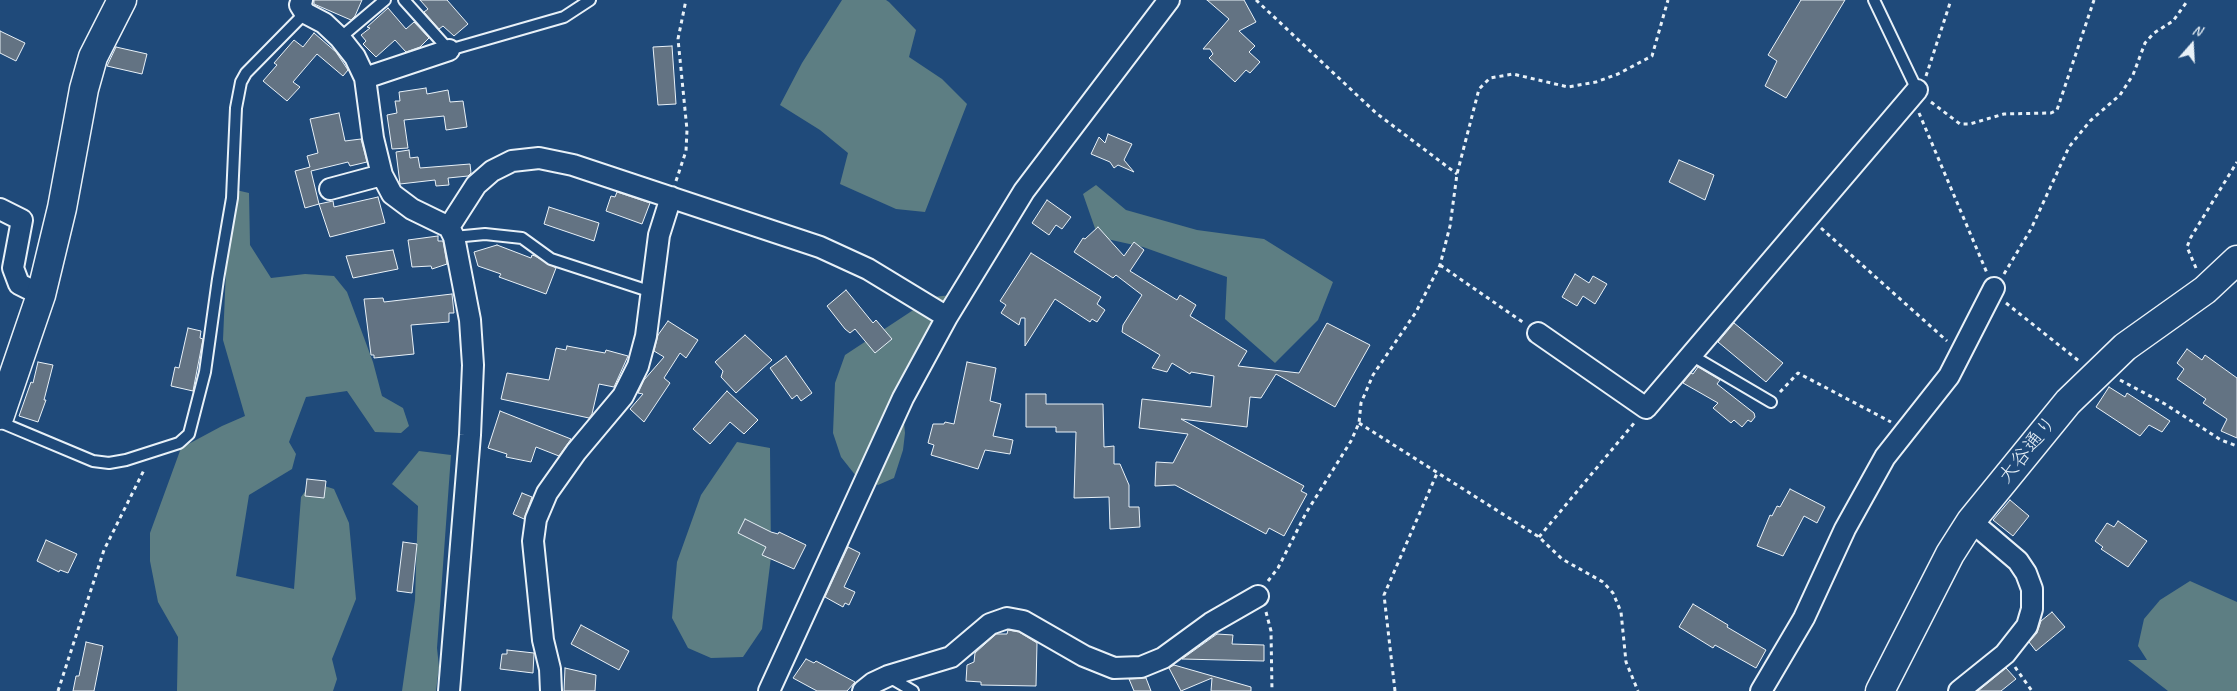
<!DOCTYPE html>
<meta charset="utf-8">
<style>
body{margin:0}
#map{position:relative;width:2237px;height:691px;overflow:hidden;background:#1f4a7a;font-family:Caveat,sans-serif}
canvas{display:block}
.north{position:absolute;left:2167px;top:20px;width:50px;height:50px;-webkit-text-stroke:4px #1f4a7a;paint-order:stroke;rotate:19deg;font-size:14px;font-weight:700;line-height:20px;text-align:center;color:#e8f1f8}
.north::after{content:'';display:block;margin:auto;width:18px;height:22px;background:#e8f1f8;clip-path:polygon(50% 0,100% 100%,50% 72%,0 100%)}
</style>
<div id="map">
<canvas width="2237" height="691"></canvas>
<div class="north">N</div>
</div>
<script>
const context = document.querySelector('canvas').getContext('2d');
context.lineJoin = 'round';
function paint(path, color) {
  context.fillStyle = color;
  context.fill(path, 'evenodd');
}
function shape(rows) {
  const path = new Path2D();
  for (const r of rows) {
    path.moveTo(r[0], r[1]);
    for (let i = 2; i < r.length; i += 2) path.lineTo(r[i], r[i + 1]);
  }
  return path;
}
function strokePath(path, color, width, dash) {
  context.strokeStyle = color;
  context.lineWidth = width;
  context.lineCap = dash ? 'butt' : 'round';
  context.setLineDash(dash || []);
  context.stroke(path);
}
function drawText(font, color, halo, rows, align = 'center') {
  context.font = font + ' Caveat,"Klee One",sans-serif';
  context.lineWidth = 5;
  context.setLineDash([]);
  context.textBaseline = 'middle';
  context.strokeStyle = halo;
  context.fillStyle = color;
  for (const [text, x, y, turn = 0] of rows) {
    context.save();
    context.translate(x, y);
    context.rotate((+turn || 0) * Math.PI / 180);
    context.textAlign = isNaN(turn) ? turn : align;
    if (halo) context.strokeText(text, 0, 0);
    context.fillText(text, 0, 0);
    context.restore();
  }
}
const green = shape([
 [842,0,886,0,889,2,916,30,909,57,942,79,967,104,925,212,896,209,840,184,848,153,820,130,780,105,802,63],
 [1096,185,1126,210,1197,230,1264,239,1333,282,1318,320,1275,363,1225,319,1227,277,1143,247,1098,237,1083,194],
 [236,190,249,193,250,245,271,278,305,274,334,276,347,292,373,362,382,396,403,408,409,426,401,433,375,432,347,391,306,397,289,442,296,454,292,469,249,495,236,576,294,589,301,497,312,482,334,489,349,523,356,599,332,659,337,679,333,691,177,691,178,637,158,602,150,561,150,533,181,448,222,426,245,416,223,340,227,246],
 [961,294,934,348,900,381,905,433,903,450,894,478,878,485,856,476,841,457,833,433,835,383,845,355,933,297],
 [737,442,770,448,771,557,762,629,743,657,711,658,688,648,672,618,677,562,701,495],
 [419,451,451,455,437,648,439,667,436,691,402,691,415,600,418,506,392,484],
 [2190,581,2237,602,2237,691,2168,691,2128,660,2147,660,2138,646,2144,619,2160,600]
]);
const building = shape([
 [314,0,362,0,355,16,351,20,314,4,314,0],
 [420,0,447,0,468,24,454,36,443,26,439,29,424,12,428,9,420,0],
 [1207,0,1244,0,1256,22,1239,31,1255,46,1249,52,1260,62,1250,73,1246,70,1235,82,1209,58,1213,54,1210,49,1203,49,1229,19,1207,0],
 [1801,0,1845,0,1786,98,1765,86,1777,61,1768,55,1801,0],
 [388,8,406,29,414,22,429,38,420,47,406,52,395,40,376,57,363,44,366,41,361,35,370,28,367,27,388,8],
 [0,31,25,43,16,61,0,53,0,31],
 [314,33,336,52,348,70,343,76,317,54,293,82,300,87,287,101,263,81,277,65,274,63,294,40,303,47,314,33],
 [672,46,676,104,658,105,653,47,672,46],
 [116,47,147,54,142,74,107,66,116,47],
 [426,88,427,94,448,90,450,102,463,101,467,127,446,130,444,116,404,120,408,148,392,149,387,115,397,113,395,101,400,101,399,92,426,88],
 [339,113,345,141,361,139,367,162,350,166,348,162,311,171,319,204,305,208,295,171,310,167,307,156,318,153,310,119,339,113],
 [1108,134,1132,144,1124,160,1134,172,1118,165,1114,168,1110,162,1091,154,1099,137,1105,143,1108,134],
 [409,150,410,158,418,157,420,168,470,164,471,173,468,176,448,178,449,185,436,186,435,180,400,184,396,152,409,150],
 [1679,160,1714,175,1705,200,1669,182,1679,160],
 [617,192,650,203,642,224,606,211,611,196,615,197,617,192],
 [378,197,385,223,330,237,319,204,333,201,334,207,378,197],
 [1047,200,1071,217,1062,229,1056,225,1049,235,1032,223,1047,200],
 [549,207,599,223,594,241,544,224,549,207],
 [1098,227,1124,256,1134,242,1144,250,1130,271,1177,300,1180,295,1196,305,1190,316,1247,351,1238,366,1299,373,1327,323,1370,345,1335,407,1276,374,1261,398,1250,397,1247,427,1181,419,1304,486,1301,491,1307,494,1284,536,1269,528,1266,534,1175,485,1155,486,1156,462,1173,463,1188,434,1139,428,1142,399,1211,407,1214,376,1191,372,1190,374,1172,363,1167,372,1152,368,1160,355,1122,332,1123,325,1142,295,1116,275,1113,278,1074,252,1083,238,1085,239,1098,227],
 [438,236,438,241,443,241,447,264,432,269,431,266,412,267,408,240,438,236],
 [497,245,531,258,532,255,535,256,556,268,546,294,499,277,501,274,478,266,474,252,497,245],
 [393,250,398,269,353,278,346,256,393,250],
 [1031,253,1101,297,1097,304,1105,310,1097,322,1092,319,1090,322,1055,299,1025,346,1025,318,1021,318,1019,325,1001,313,1006,305,1000,301,1031,253],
 [1575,274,1589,283,1593,276,1607,284,1595,304,1583,296,1577,306,1562,297,1575,274],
 [846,290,873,323,876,320,892,339,875,353,855,329,850,333,845,329,827,306,846,290],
 [452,294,454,313,449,313,449,322,411,325,414,354,374,358,374,355,371,355,364,299,383,298,384,302,452,294],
 [668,321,698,340,686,358,680,353,664,378,670,383,644,422,630,409,643,394,638,393,644,380,664,357,654,351,658,335,668,321],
 [1734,323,1783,363,1766,382,1718,342,1734,323],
 [188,328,201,331,200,338,203,339,193,391,171,386,175,367,179,368,188,328],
 [745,335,772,360,736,393,721,377,723,371,715,362,745,335],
 [567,346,605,353,606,350,628,356,614,387,599,384,592,414,589,418,501,399,507,373,549,380,556,348,566,350,567,346],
 [2187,349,2202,360,2205,355,2237,378,2237,438,2221,431,2227,419,2203,403,2206,399,2177,379,2184,369,2177,363,2187,349],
 [786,356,812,393,801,401,797,395,792,399,770,368,786,356],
 [38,362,53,365,44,400,46,400,38,422,19,416,31,382,33,383,38,362],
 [967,362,996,368,990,401,1001,404,993,436,1013,440,1010,454,985,450,978,469,931,455,934,445,928,443,933,424,944,424,945,422,954,424,967,362],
 [1698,367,1720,380,1717,384,1754,413,1755,417,1751,422,1748,420,1742,427,1734,420,1731,423,1713,408,1718,403,1683,383,1691,373,1693,374,1698,367],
 [2109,387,2125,397,2127,393,2170,421,2162,432,2149,425,2140,436,2096,407,2109,387],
 [727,391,758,420,744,434,730,422,710,444,693,429,727,391],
 [1026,394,1046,394,1046,404,1103,404,1104,447,1114,446,1114,464,1120,464,1129,485,1129,507,1139,507,1140,527,1110,529,1109,497,1074,498,1076,432,1056,432,1056,427,1026,427,1026,394],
 [500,411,571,439,559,456,536,447,531,462,506,457,507,454,488,448,500,411],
 [307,479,326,481,324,498,305,496,307,479],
 [1790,489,1825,507,1817,523,1804,516,1783,556,1757,546,1770,515,1772,516,1777,506,1780,507,1790,489],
 [522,493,532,497,524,519,513,514,522,493],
 [2010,500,2029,516,2013,536,1993,520,2010,500],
 [745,519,771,532,778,534,779,532,806,545,794,569,762,555,766,547,738,533,745,519],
 [2118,521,2147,541,2128,567,2101,549,2103,547,2095,541,2107,523,2114,527,2118,521],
 [46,540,77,554,68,573,60,570,59,572,37,561,46,540],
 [403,542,417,544,412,593,397,591,403,542],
 [848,547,860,553,844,587,855,592,849,605,845,603,843,607,825,597,848,547],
 [1693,604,1728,625,1727,627,1766,650,1756,668,1715,645,1713,648,1679,627,1693,604],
 [2052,612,2065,627,2036,651,2029,642,2037,633,2041,621,2052,612],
 [581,625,629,651,619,670,571,644,581,625],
 [1008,630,1019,632,1037,643,1036,686,981,685,981,682,966,681,967,665,974,662,975,653,996,634,1007,634,1008,630],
 [1217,634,1233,635,1232,644,1264,645,1264,661,1182,659,1217,634],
 [86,642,103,646,94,691,73,691,76,676,79,676,86,642],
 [507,650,534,653,533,673,500,669,502,654,507,654,507,650],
 [806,659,814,663,816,661,855,682,847,691,817,691,793,678,806,659],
 [1174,665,1251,687,1251,691,1211,691,1212,678,1181,691,1169,668,1174,665],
 [565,668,596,675,595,691,564,691,565,668],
 [2006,668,2016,679,2001,691,1978,691,2006,668],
 [1146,678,1151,691,1134,691,1129,679,1146,678]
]);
const path = shape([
 [1256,0,1376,113,1457,174],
 [1926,76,1951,0],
 [1931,102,1960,124,1970,124,2004,114,2051,113,2057,110,2094,0],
 [1919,113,1987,273],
 [676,181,686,151,687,130,678,39,686,0],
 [1821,228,1947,341],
 [1440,265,1524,323],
 [2196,268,2187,247,2191,237,2237,162],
 [2004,274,2031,229,2069,147,2090,121,2120,95,2133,75,2145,43,2154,33,2173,21,2188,0],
 [2006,303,2079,361],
 [2120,380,2165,404,2221,440,2237,446],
 [1780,392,1798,373,1891,422],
 [1359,423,1539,537,1562,559,1603,582,1613,593,1621,612,1626,662,1638,691],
 [1539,537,1635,422],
 [1268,581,1278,568,1306,513,1351,441,1359,423,1361,403,1373,375,1416,312,1440,265,1450,226,1457,174,1479,89,1490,78,1513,74,1568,87,1596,82,1618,74,1652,56,1668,0],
 [1266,612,1271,631,1272,691],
 [2015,667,2032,691],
 [58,691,104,550,145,468],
 [1395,691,1384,595,1438,471]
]);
const lane = shape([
 [404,0,449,50,564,17,590,0],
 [1874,0,1917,90],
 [340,38,385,0],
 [454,237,485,234,522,238,551,259,652,292],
 [1691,355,1771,402],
 [0,422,93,461,109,463,126,460,179,443,189,434,205,372,218,279,232,198,236,108,241,82,246,73,305,13],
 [889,677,913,691]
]);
const street = shape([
 [302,0,300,5,305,13,324,23,340,38,355,57,365,78,373,138,382,175,392,194,412,209,449,227,454,237,470,320,473,365,470,435,449,691],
 [365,78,449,50],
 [330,189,382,175],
 [0,209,22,220,13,268,19,284,41,295],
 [449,227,476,185,492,171,512,161,539,158,573,165,820,247,868,269,947,317],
 [1538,333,1646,408,1917,90],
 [551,691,550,669,543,640,533,541,536,519,547,493,576,452,623,396,638,366,646,336,659,235,671,197],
 [769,691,903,398,947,317,1024,191,1169,0],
 [863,691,873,683,888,676,951,657,990,624,1007,618,1023,621,1084,656,1114,668,1141,667,1163,658,1211,623,1258,596],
 [1761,691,1804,618,1845,529,1885,457,1949,376,1994,288],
 [1959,691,2005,654,2027,626,2032,609,2032,589,2026,573,2018,561,1971,521]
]);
const secondary = shape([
 [0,415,41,295,62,208,84,89,93,57,122,0],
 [1880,691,1950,554,1971,521,2068,402,2125,347,2205,290,2237,260]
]);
const streetNames = [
 ["大谷通り",2028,450,-51]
];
paint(green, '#5d7e83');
paint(building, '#637383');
strokePath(building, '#e8f1f8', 1);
strokePath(lane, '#e8f1f8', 14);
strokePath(street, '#e8f1f8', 24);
strokePath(secondary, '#e8f1f8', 31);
strokePath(path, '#e8f1f8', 3, [4, 4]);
strokePath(lane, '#1f4a7a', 10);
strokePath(street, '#1f4a7a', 20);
strokePath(secondary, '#1f4a7a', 28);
drawText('20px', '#e8f1f8', '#1f4a7a', streetNames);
</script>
